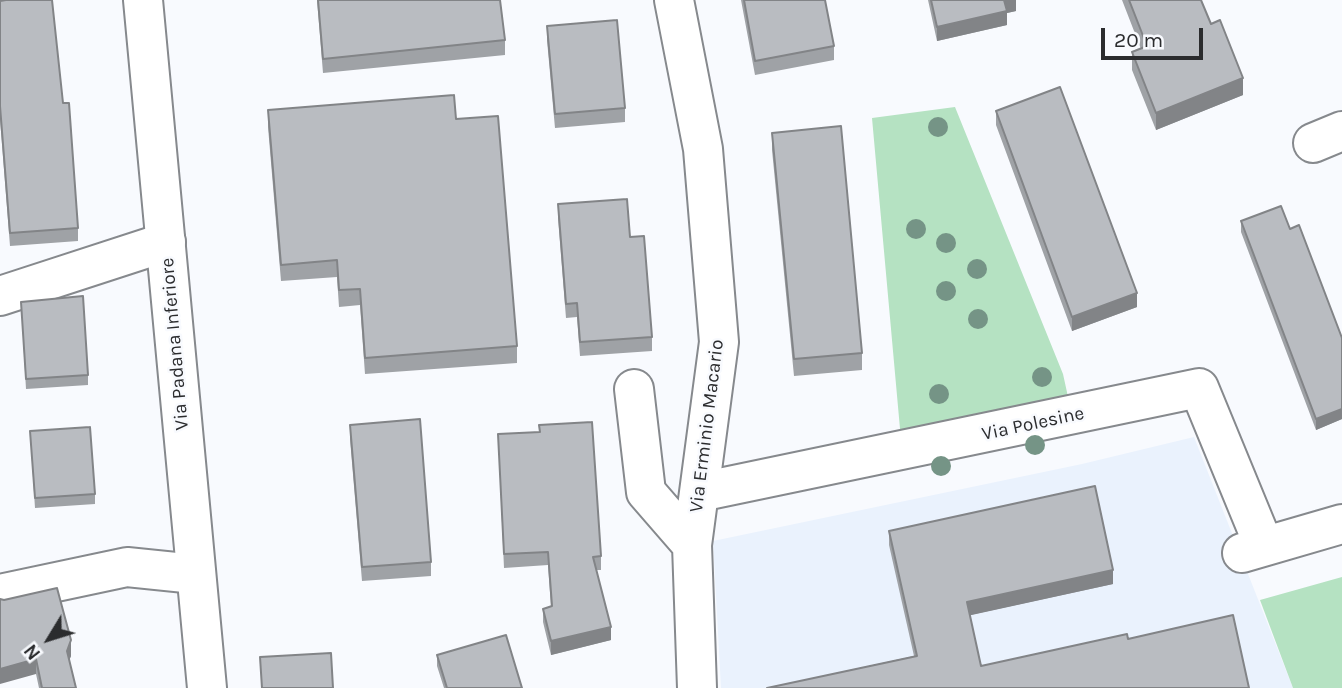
<!DOCTYPE html>
<style>
body{margin:0}
#map{position:relative;width:1342px;height:688px;overflow:hidden;background:#f8fafe;font-family:Karla,sans-serif}
canvas{display:block}
.north{position:absolute;left:14px;top:604px;width:70px;height:70px;-webkit-text-stroke:5px #f8fafe;paint-order:stroke;rotate:232deg;font-size:19px;font-weight:700;line-height:28px;text-align:center;color:#2b2c2e}
.north::after{content:'';display:block;margin:auto;width:24px;height:32px;background:#2b2c2e;clip-path:polygon(50% 0,100% 100%,50% 72%,0 100%)}
.scale{position:absolute;left:1101px;top:28px;width:102px;height:32px;box-sizing:border-box;border:4px solid #2b2c2e;border-top:0;padding-left:9px;font-size:21px;line-height:24px;white-space:nowrap;color:#2b2c2e;-webkit-text-stroke:5px #f8fafe;paint-order:stroke}
</style>
<div id="map">
<canvas width="1342" height="688"></canvas>
<div class="north">N</div>
<div class="scale">20 m</div>
</div>
<script>
const context = document.querySelector('canvas').getContext('2d');
context.lineJoin = 'round';
function paint(path, color) {
  context.fillStyle = color;
  context.fill(path, 'evenodd');
}
function shape(rows) {
  const path = new Path2D();
  for (const r of rows) {
    path.moveTo(r[0], r[1]);
    for (let i = 2; i < r.length; i += 2) path.lineTo(r[i], r[i + 1]);
  }
  return path;
}
function strokePath(path, color, width, dash) {
  context.strokeStyle = color;
  context.lineWidth = width;
  context.lineCap = dash ? 'butt' : 'round';
  context.setLineDash(dash || []);
  context.stroke(path);
}
function drawText(font, color, halo, rows, align = 'center') {
  context.font = font + ' Karla,sans-serif';
  context.lineWidth = 5;
  context.setLineDash([]);
  context.textBaseline = 'middle';
  context.strokeStyle = halo;
  context.fillStyle = color;
  for (const [text, x, y, turn = 0] of rows) {
    context.save();
    context.translate(x, y);
    context.rotate((+turn || 0) * Math.PI / 180);
    context.textAlign = isNaN(turn) ? turn : align;
    if (halo) context.strokeText(text, 0, 0);
    context.fillText(text, 0, 0);
    context.restore();
  }
}
const built = shape([
 [1194,437,1293,688,721,688,713,541,1082,464]
]);
const green = shape([
 [955,107,1063,374,1072,415,902,451,872,118],
 [1342,577,1342,688,1293,688,1260,600]
]);
const minor = shape([
 [674,0,703,149,719,342,692,545,697,688],
 [1313,143,1342,131],
 [0,296,166,242],
 [634,389,646,492,692,545],
 [700,492,1199,388,1264,546],
 [1242,553,1342,524],
 [0,594,127,567,195,574]
]);
const major = shape([
 [143,0,207,688]
]);
const trees = [
 [938,127],
 [916,229],
 [946,243],
 [977,269],
 [946,291],
 [978,319],
 [1042,377],
 [939,394],
 [1035,445],
 [941,466]
];
const wall = shape([
 [317,0,500,0,505,40,505,55,323,73],
 [741,0,825,0,834,46,834,60,755,75],
 [928,0,1016,0,1016,11,1007,13,1007,25,937,41],
 [1122,0,1201,0,1211,24,1243,95,1156,130,1132,70,1132,52,1141,49],
 [0,1,63,103,78,228,78,241,10,246,0,119],
 [547,26,625,108,625,122,555,128,547,40],
 [268,110,456,119,517,346,517,363,365,374,360,305,339,307,337,277,281,281,268,127],
 [996,111,1137,307,1072,331,996,125],
 [772,133,862,353,862,370,794,376,772,150],
 [558,204,630,237,652,337,652,351,580,356,577,317,566,318,558,218],
 [1241,221,1290,229,1342,338,1342,419,1316,430,1241,232],
 [21,302,88,375,88,385,26,389],
 [350,425,431,562,431,576,362,581,350,439],
 [539,425,601,556,601,570,596,570,611,640,551,655,543,622,543,609,551,607,548,565,504,568,498,434,539,432],
 [30,431,95,494,95,504,35,508],
 [889,531,1113,584,970,615,981,666,1128,639,1249,688,768,688,914,656,889,545],
 [0,599,71,656,69,660,76,688,39,688,36,674],
 [437,655,522,688,444,688,437,666]
]);
const shadedWall = shape([
 [1004,0,1016,0,1016,11,1007,13,1007,25,937,41,937,27],
 [1243,78,1243,95,1156,130,1156,113],
 [1137,293,1137,307,1072,331,1072,317],
 [1342,409,1342,419,1316,430,1316,419],
 [1113,570,1113,584,967,616,967,602],
 [611,627,611,640,551,655,551,641],
 [71,640,71,656,67,666,67,651],
 [36,659,36,674,0,684,0,669]
]);
const building = shape([
 [6,0,52,0,63,103,69,103,78,228,10,233,0,106,0,1,6,0],
 [318,0,500,0,505,40,323,59,318,0],
 [744,0,825,0,834,46,755,61,744,0],
 [931,0,1004,0,1007,11,937,27,931,0],
 [1129,0,1201,0,1211,24,1220,20,1243,78,1156,113,1132,52,1147,46,1129,0],
 [617,20,625,108,555,114,547,26,617,20],
 [1060,87,1137,293,1072,317,996,111,1060,87],
 [454,95,456,119,498,116,517,346,365,358,360,289,339,290,337,260,281,265,268,110,454,95],
 [841,126,862,353,794,359,772,133,841,126],
 [627,199,630,237,644,236,652,337,580,342,577,303,566,304,558,204,627,199],
 [1281,206,1290,229,1299,225,1342,338,1342,409,1316,419,1241,221,1281,206],
 [83,296,88,375,26,379,21,302,83,296],
 [420,419,431,562,362,567,350,425,420,419],
 [592,422,601,556,593,557,611,627,551,641,543,609,552,606,548,552,504,554,498,434,540,432,539,425,592,422],
 [90,427,95,494,35,498,30,431,90,427],
 [1095,486,1113,570,967,602,981,666,1127,634,1128,639,1233,615,1249,688,767,688,917,656,889,531,1095,486],
 [57,588,71,640,67,651,76,688,42,688,36,659,0,669,0,599,4,600,57,588],
 [506,635,522,688,447,688,437,655,506,635],
 [331,653,333,688,262,688,260,657,331,653]
]);
const streetNames = [
 ["Via Padana Inferiore",175,344,-95],
 ["Via Polesine",1033,424,-12],
 ["Via Erminio Macario",707,426,-83]
];
paint(built, '#eaf2fd');
paint(green, '#b5e2c2');
strokePath(minor, '#86898d', 42);
strokePath(major, '#86898d', 42);
strokePath(minor, '#fff', 38);
strokePath(major, '#fff', 38);
context.fillStyle = '#759486';
for (const [x, y] of trees) {
  context.beginPath();
  context.arc(x, y, 10, 0, 2 * Math.PI);
  context.fill();
}
paint(wall, '#9fa2a6');
paint(shadedWall, '#828487');
paint(building, '#b9bcc1');
strokePath(building, '#828487', 2);
drawText('19px', '#2b2c2e', '#f8fafe', streetNames);
</script>
